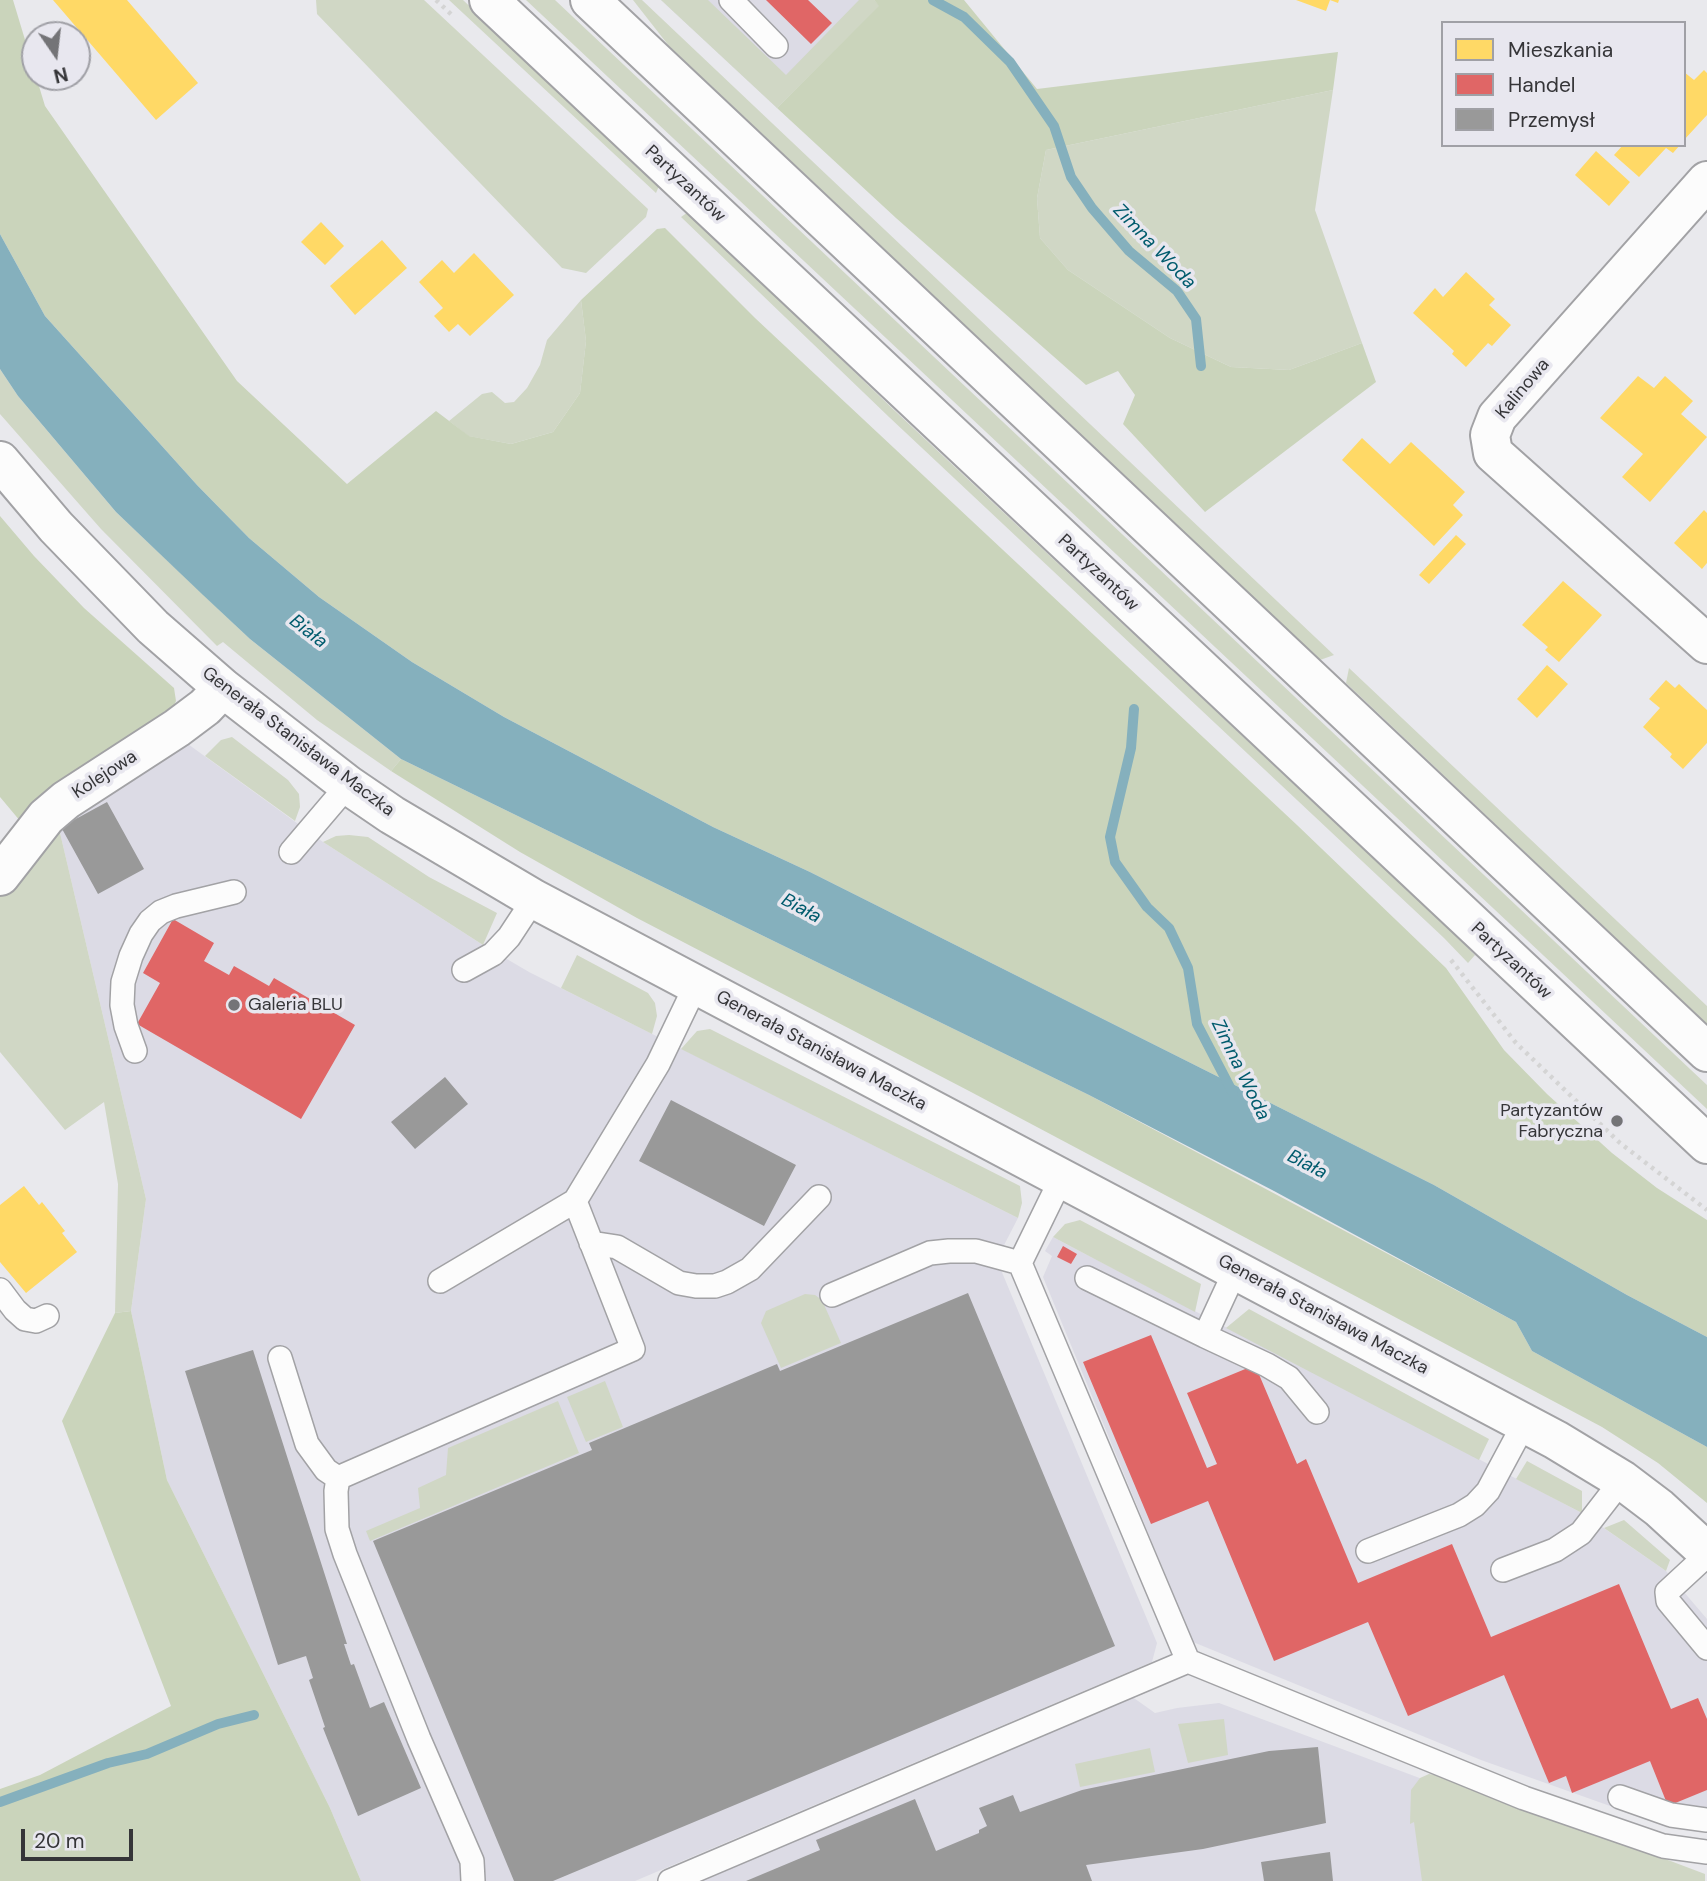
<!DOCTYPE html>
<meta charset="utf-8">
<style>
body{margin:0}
#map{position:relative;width:1707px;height:1881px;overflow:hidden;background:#e9e9ed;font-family:"DM Sans",sans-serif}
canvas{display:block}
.legend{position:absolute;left:1441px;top:21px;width:245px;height:126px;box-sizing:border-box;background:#e8e7ef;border:2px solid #a0a0a6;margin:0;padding:9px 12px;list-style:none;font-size:21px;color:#353538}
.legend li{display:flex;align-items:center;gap:14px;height:35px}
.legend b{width:35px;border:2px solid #a0a0a6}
.north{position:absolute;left:21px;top:21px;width:70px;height:70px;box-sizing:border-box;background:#e8e7ef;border:2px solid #a0a0a6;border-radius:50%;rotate:166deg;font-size:19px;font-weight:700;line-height:28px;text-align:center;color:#353538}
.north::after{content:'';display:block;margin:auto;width:24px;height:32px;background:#747477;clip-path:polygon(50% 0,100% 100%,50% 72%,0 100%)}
.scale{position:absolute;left:21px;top:1829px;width:112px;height:32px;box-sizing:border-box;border:4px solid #353538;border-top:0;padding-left:9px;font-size:21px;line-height:24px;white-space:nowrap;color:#353538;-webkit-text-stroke:5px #e8e7ef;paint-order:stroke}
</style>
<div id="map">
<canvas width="1707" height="1881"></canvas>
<ul class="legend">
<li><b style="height:19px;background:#ffd966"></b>Mieszkania</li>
<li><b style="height:19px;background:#e06666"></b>Handel</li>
<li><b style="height:19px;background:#999"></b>Przemysł</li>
</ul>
<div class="north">N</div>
<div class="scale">20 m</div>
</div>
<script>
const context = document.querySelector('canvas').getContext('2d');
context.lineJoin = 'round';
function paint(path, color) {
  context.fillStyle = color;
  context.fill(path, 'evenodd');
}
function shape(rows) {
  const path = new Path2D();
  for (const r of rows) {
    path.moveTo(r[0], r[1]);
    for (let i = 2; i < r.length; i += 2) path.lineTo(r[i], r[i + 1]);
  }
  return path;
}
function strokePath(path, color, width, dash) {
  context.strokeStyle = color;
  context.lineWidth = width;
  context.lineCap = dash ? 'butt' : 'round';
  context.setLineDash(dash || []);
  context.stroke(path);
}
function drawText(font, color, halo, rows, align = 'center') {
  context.font = font + ' "DM Sans",sans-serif';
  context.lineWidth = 7;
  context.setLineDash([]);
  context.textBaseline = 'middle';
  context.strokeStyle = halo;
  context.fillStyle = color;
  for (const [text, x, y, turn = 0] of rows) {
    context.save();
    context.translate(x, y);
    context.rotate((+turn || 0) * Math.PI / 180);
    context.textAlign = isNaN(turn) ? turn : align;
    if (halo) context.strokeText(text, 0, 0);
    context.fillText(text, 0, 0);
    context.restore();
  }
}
const built = shape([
 [661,0,874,0,777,108],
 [181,739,323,842,483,945,529,972,1018,1218,1001,1251,1001,1270,1157,1643,1152,1662,635,1881,361,1881,330,1808,167,1480,131,1311,146,1199,57,820],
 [1053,1237,1582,1513,1666,1571,1707,1619,1707,1832,1669,1827,1481,1760,1193,1642,1043,1277,1052,1256,1045,1251],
 [1131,1696,1155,1713,1177,1708,1219,1703,1695,1881,691,1881]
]);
const green = shape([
 [316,0,424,0,648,209,646,217,586,273,562,268,317,14],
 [449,0,463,0,659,186,656,193],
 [526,0,555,0,1707,1085,1707,1109],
 [633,0,642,0,1334,655,1320,660,669,46],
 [661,0,708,0,786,75,859,0,874,0,880,6,777,108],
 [1333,90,1315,210,1362,343,1289,370,1231,367,1170,338,1068,270,1040,238,1037,198,1046,150],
 [688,212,894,410,1453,933,1475,955,1468,963,1444,938,889,417,681,217],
 [581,300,586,341,580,393,553,432,511,444,468,436,449,421,482,394,492,392,505,403,514,402,527,388,540,365,547,340],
 [0,369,18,396,116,512,250,639,401,759,391,771,317,720,223,642,217,646,101,529,0,414],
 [1349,668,1707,1006,1707,1024,1346,683],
 [232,737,288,780,299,794,300,807,295,821,205,756,221,740],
 [57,820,146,1199,131,1311,115,1313,118,1184,104,1102,65,1130,0,1052,0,891],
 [349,835,368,837,429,877,497,913,483,945,323,842,336,836],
 [577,955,648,993,655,1003,657,1016,652,1034,561,988],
 [710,1029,1020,1186,1022,1203,1018,1218,681,1049,697,1031],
 [1080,1220,1201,1284,1195,1312,1053,1237,1065,1224],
 [805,1294,815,1295,822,1300,841,1343,781,1368,761,1323,766,1311],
 [1249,1309,1489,1439,1479,1460,1226,1328],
 [605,1381,623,1427,586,1442,567,1397],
 [558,1401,579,1453,370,1541,366,1531,420,1508,418,1488,446,1475,448,1448],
 [1527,1461,1582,1491,1582,1513,1516,1479],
 [1624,1520,1670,1560,1666,1571,1604,1528],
 [1224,1719,1228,1755,1188,1763,1178,1724],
 [1150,1748,1155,1772,1080,1787,1075,1764],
 [1429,1774,1448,1777,1705,1874,1705,1881,1422,1881,1414,1822,1410,1824,1411,1790,1420,1778]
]);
const forest = shape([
 [0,0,13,0,45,106,237,381,347,484,436,411,469,436,511,444,553,432,580,393,586,341,581,300,657,229,665,228,755,318,1297,825,1446,968,1504,1050,1547,1094,1612,1153,1657,1188,1707,1220,1707,1337,1627,1295,1434,1185,810,872,713,827,504,717,412,662,319,597,249,538,197,485,45,316,0,234],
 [874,0,964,0,1037,89,1338,52,1333,90,1046,150,1037,198,1040,238,1068,270,1170,338,1231,367,1289,370,1362,343,1376,382,1205,512,1123,424,1135,395,1118,371,1086,385,896,218,777,108,879,6],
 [0,516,34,556,84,608,174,688,176,701,170,715,26,828,0,797],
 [401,759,1089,1095,1516,1322,1532,1351,1707,1447,1707,1503,1658,1463,1602,1427,971,1092,637,918,520,852,391,771],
 [131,1311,167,1480,330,1808,361,1881,0,1881,0,1789,40,1775,171,1706,62,1421,115,1313]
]);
const water = shape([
 [0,234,45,316,197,485,249,538,319,597,412,662,504,717,713,827,810,872,1434,1185,1627,1295,1707,1337,1707,1447,1532,1351,1516,1322,1274,1191,1089,1095,401,759,250,639,203,595,116,512,18,396,0,369]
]);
const homes = shape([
 [53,0,127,0,198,83,156,120],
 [1296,0,1339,0,1338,3,1330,0,1326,11],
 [1704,70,1707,73,1707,115,1684,140,1684,72,1694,80],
 [1623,145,1680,145,1673,153,1666,148,1639,177,1614,155],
 [1596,151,1630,182,1609,206,1575,175],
 [321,222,344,246,325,265,301,242],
 [382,240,407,268,355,315,330,286],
 [474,253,514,295,470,336,458,324,449,332,434,316,443,308,419,282,442,260,454,273],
 [1466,272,1495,299,1489,305,1511,325,1492,346,1488,343,1466,367,1452,354,1454,351,1413,313,1435,288,1443,297],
 [1638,376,1654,388,1665,376,1693,401,1681,414,1707,437,1650,502,1622,477,1643,454,1600,418],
 [1362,438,1390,464,1411,442,1465,492,1453,505,1463,515,1434,546,1342,460],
 [1704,510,1707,513,1707,563,1702,569,1674,543],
 [1456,535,1466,544,1429,584,1419,575],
 [1563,581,1602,615,1559,662,1545,650,1548,647,1522,625],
 [1547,665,1568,684,1537,718,1517,699],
 [1666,680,1675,688,1679,684,1707,710,1707,743,1683,769,1670,757,1672,754,1643,727,1660,708,1649,699],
 [24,1186,39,1205,42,1202,65,1231,62,1233,77,1252,26,1293,0,1262,0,1205]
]);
const shops = shape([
 [766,0,808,0,832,23,811,44],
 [173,919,214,943,204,961,229,975,234,966,269,986,274,978,355,1025,301,1119,137,1024,160,983,143,973],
 [1063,1246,1077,1254,1071,1264,1057,1257],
 [1151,1335,1207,1468,1217,1464,1187,1393,1255,1365,1297,1464,1306,1459,1358,1583,1452,1544,1491,1637,1619,1584,1671,1709,1698,1698,1707,1719,1707,1790,1668,1806,1650,1761,1572,1793,1566,1776,1549,1783,1504,1675,1408,1716,1368,1622,1274,1661,1208,1501,1151,1524,1083,1362]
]);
const industry = shape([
 [107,802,144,869,98,894,61,827],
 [445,1077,468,1104,415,1149,391,1122],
 [671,1100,796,1165,764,1226,639,1161],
 [968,1293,1115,1646,553,1881,514,1881,373,1541,592,1450,589,1443,777,1364,780,1371],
 [253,1350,347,1644,344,1644,351,1665,354,1664,370,1708,384,1702,421,1788,358,1816,323,1728,325,1727,309,1680,313,1678,306,1656,278,1665,185,1371],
 [1318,1747,1326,1823,1203,1849,1086,1865,1092,1881,746,1881,820,1850,816,1840,915,1799,936,1851,979,1833,979,1830,987,1826,979,1808,1013,1795,1020,1812,1082,1790,1269,1751],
 [1330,1852,1333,1881,1264,1881,1261,1862]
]);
const stream = shape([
 [933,0,964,17,1010,62,1054,126,1071,177,1092,208,1129,251,1177,291,1196,319,1201,366],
 [1134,709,1131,748,1110,837,1115,862,1147,907,1169,928,1188,968,1197,1024,1233,1093],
 [0,1802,108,1763,147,1754,218,1724,254,1715]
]);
const path = shape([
 [436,0,453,16],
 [1451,960,1516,1043,1620,1143,1707,1210]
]);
const lane = shape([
 [731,0,776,46],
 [291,852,348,785],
 [464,970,493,954,509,937,534,899],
 [135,1051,126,1026,122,1005,123,982,131,956,141,934,150,921,161,912,176,906,234,892],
 [1062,1177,1020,1263,1188,1661],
 [591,1243,617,1247,679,1283,696,1286,715,1286,727,1282,750,1269,819,1197],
 [1087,1278,1205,1336,1236,1269],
 [440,1281,575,1201,658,1064,696,985],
 [0,1290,15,1310,25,1319,36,1321,47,1316],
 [832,1295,930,1253,949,1251,976,1251,1020,1263],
 [1205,1336,1267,1365,1289,1378,1317,1412],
 [280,1358,307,1444,326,1470,338,1478],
 [1368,1551,1459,1515,1475,1505,1488,1491,1525,1422],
 [1707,1555,1667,1592,1668,1601,1707,1648],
 [1503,1570,1555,1550,1581,1533,1622,1480],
 [1620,1797,1671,1815,1707,1820],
 [473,1881,472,1861,419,1739,345,1554,337,1529,336,1491,338,1478,633,1349,575,1201],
 [670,1881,1188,1661,1524,1798,1663,1846,1707,1852]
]);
const street = shape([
 [1707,181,1497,417,1490,435,1493,453,1707,644],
 [0,461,56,527,153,627,223,688,348,785,392,815,534,899,1556,1440,1622,1480,1659,1508,1707,1552],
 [0,876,46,817,66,800,177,728,205,707,223,688]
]);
const secondary = shape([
 [489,0,1707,1144],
 [590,0,1707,1052]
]);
const markers = [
 [234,1005,7,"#747477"],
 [1617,1121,7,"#747477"]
];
const streetNames = [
 ["Partyzantów",685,184,43],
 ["Kalinowa",1523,389,-50],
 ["Partyzantów",1098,573,43],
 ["Generała Stanisława Maczka",298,742,37],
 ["Kolejowa",105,775,-33],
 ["Partyzantów",1511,961,43],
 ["Generała Stanisława Maczka",821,1051,28],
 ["Generała Stanisława Maczka",1323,1315,28]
];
const poiNames = [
 ["Galeria BLU",248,1005],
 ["Partyzantów",1603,1111,"right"],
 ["Fabryczna",1603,1132,"right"]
];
const waterNames = [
 ["Zimna Woda",1154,247,46],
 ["Biała",308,632,38],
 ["Biała",801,909,28],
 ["Zimna Woda",1240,1070,64],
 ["Biała",1307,1165,27]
];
paint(built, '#dcdbe5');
paint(green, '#d0d7c5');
paint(forest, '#cad4bb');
paint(water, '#85b0bd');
paint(homes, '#ffd966');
paint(shops, '#e06666');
paint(industry, '#999');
strokePath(stream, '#85b0bd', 10);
strokePath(lane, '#a2a2a5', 26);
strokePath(street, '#a2a2a5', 42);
strokePath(secondary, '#a2a2a5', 42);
strokePath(path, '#d4d4d4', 4.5, [3.5, 5]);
strokePath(lane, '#fcfcfc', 23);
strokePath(street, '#fcfcfc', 38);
strokePath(secondary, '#fcfcfc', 38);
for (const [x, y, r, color] of markers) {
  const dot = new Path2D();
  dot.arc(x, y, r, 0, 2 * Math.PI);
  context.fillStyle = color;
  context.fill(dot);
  strokePath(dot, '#e8e7ef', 2.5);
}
drawText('18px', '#353538', '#e8e7ef', streetNames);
drawText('18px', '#353538', '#e8e7ef', poiNames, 'left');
drawText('italic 19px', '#005b6d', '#e8e7ef', waterNames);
</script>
